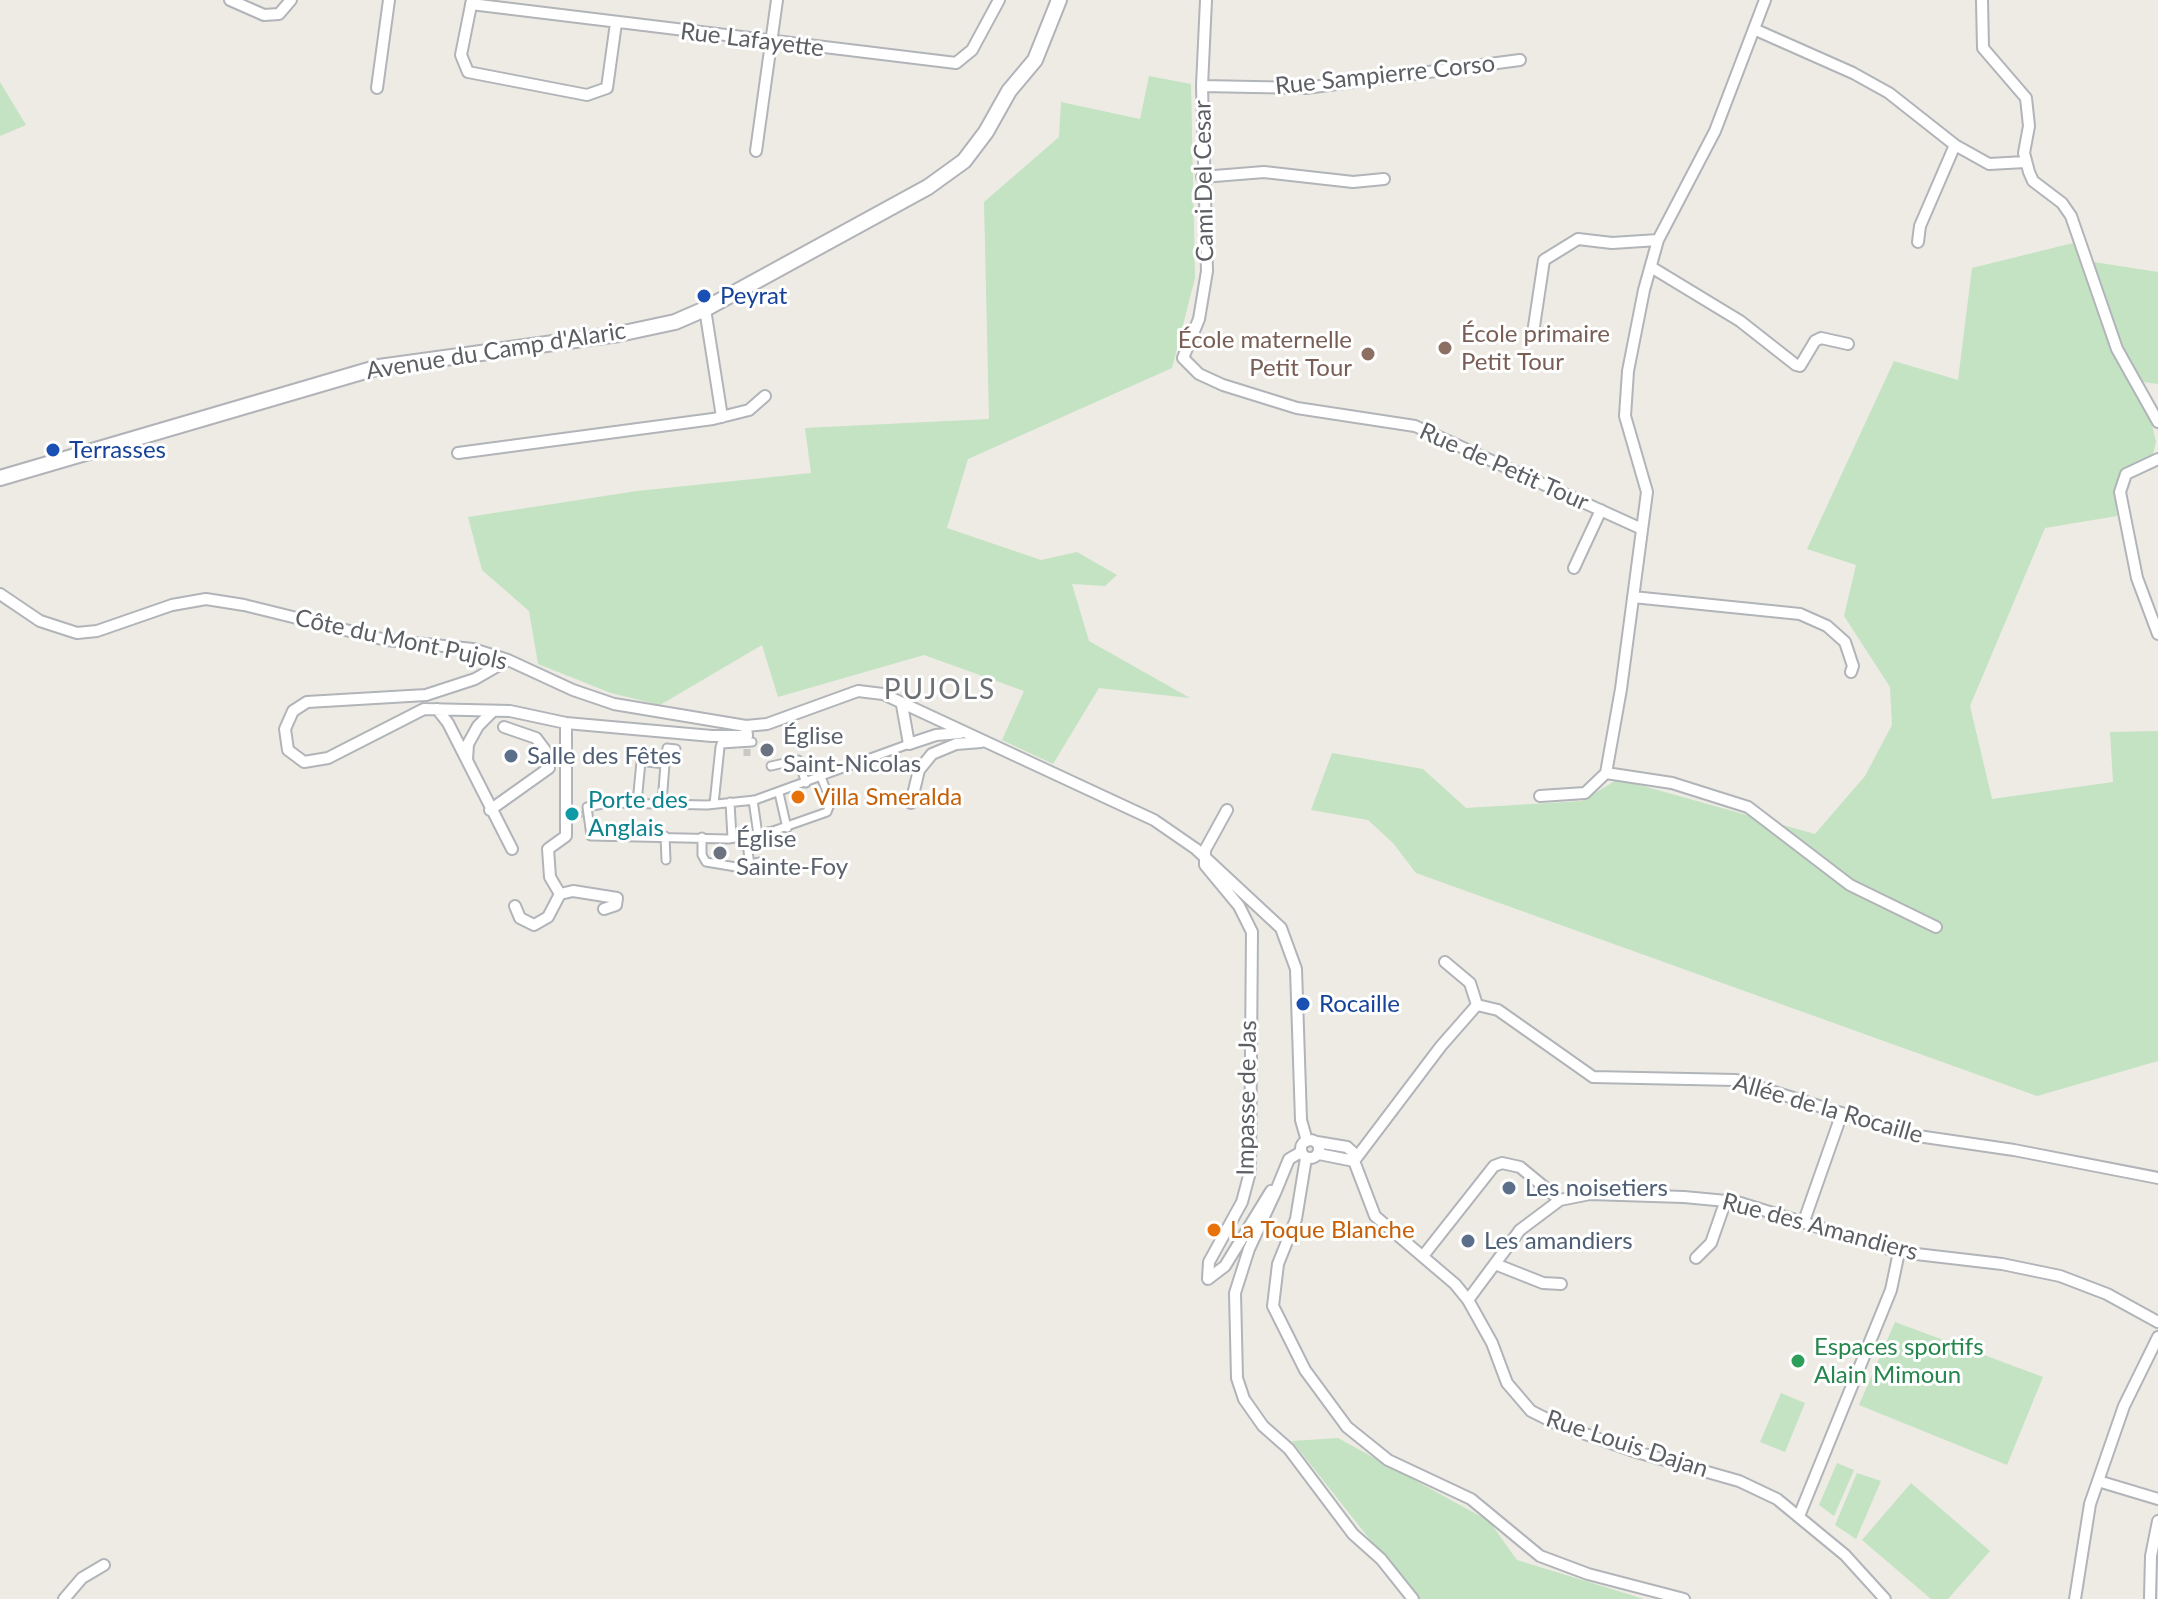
<!DOCTYPE html>
<meta charset="utf-8">
<style>
body{margin:0}
canvas{display:block;background:#edebe4}
</style>
<canvas width="2158" height="1599"></canvas>
<script>
const context = document.querySelector('canvas').getContext('2d');
context.lineJoin = 'round';
function paint(path, color) {
  context.fillStyle = color;
  context.fill(path, 'evenodd');
}
function shape(rows) {
  const path = new Path2D();
  for (const r of rows) {
    if (r.length === 3) {
      path.moveTo(r[0] + r[2], r[1]);
      path.arc(r[0], r[1], r[2], 0, 2 * Math.PI);
      continue;
    }
    path.moveTo(r[0], r[1]);
    for (let i = 2; i < r.length; i += 2) path.lineTo(r[i], r[i + 1]);
  }
  return path;
}
function strokePath(path, color, width, dash) {
  context.strokeStyle = color;
  context.lineWidth = width;
  context.lineCap = dash ? 'butt' : 'round';
  context.setLineDash(dash || []);
  context.stroke(path);
}
function drawText(font, color, halo, rows, align = 'center') {
  context.font = font + ' Lato,sans-serif';
  context.lineWidth = 6;
  context.setLineDash([]);
  context.textBaseline = 'middle';
  context.strokeStyle = halo;
  context.fillStyle = color;
  for (const [text, x, y, turn = 0] of rows) {
    context.save();
    context.translate(x, y);
    context.rotate((+turn || 0) * Math.PI / 180);
    context.textAlign = isNaN(turn) ? turn : align;
    if (halo) context.strokeText(text, 0, 0);
    context.fillText(text, 0, 0);
    context.restore();
  }
}
const green = shape([
 [1149,76,1191,84,1195,278,1172,368,968,459,947,528,1041,560,1077,552,1117,575,1105,586,1072,584,1089,641,1190,698,1099,688,1053,764,1002,740,1024,691,924,655,778,697,762,645,660,705,611,693,538,664,529,611,482,570,468,517,637,491,811,473,805,428,989,419,984,202,1059,137,1061,102,1140,119],
 [0,82,26,125,0,136],
 [2073,243,2081,260,2158,272,2158,384,2127,380,2149,412,2156,442,2153,454,2119,476,2115,488,2117,516,2045,528,1970,706,1992,799,2113,782,2110,732,2158,731,2158,1061,2037,1096,1416,873,1393,843,1368,820,1311,810,1332,753,1423,769,1466,808,1582,801,1618,779,1815,834,1865,776,1892,725,1890,687,1844,616,1856,565,1807,549,1894,361,1958,380,1972,268],
 [1895,1322,2043,1377,2007,1465,1859,1405],
 [1781,1393,1805,1403,1785,1452,1760,1442],
 [1338,1438,1489,1521,1517,1560,1644,1599,1417,1599,1292,1441],
 [1837,1463,1854,1470,1834,1516,1819,1505],
 [1857,1473,1881,1481,1856,1539,1835,1525],
 [1911,1483,1990,1551,1948,1599,1931,1599,1862,1540]
]);
const pedestrianTunnel = shape([
 [747,756,747,746],
 [566,815,587,814]
]);
const pedestrian = shape([
 [721,744,752,742],
 [633,750,642,751,637,803],
 [647,762,665,764,662,803],
 [665,764,667,748,676,749],
 [771,766,798,760,806,783],
 [821,777,831,802,827,812,773,831,729,839,591,836,587,807,608,803,707,805,755,800,909,744],
 [779,793,787,828],
 [753,800,758,835],
 [730,802,732,838],
 [714,804,720,747],
 [665,836,666,860],
 [702,837,702,855,706,862,736,867,760,862],
 [746,837,750,865]
]);
const minor = shape([
 [230,0,264,15,279,14,291,0],
 [472,0,461,55,468,72,587,95,607,88,616,23],
 [1206,0,1202,86,1207,271,1199,319,1183,358,1199,374,1223,385,1297,408,1415,426,1642,529],
 [1982,0,1983,48,2026,98,2029,126,2024,153,2029,172,2033,181,2062,203,2071,216,2117,349,2158,422],
 [471,4,956,63,972,50,999,0],
 [1756,30,1853,73,1889,93,1955,145,1989,164,2025,162],
 [1202,86,1306,88,1520,60],
 [377,88,389,0],
 [756,151,777,0],
 [1202,177,1264,172,1353,182,1384,179],
 [1918,242,1920,226,1955,145],
 [1651,267,1740,321,1796,365,1800,366,1815,341,1821,338,1848,344],
 [705,309,722,417],
 [1533,333,1544,260,1578,239,1612,243,1658,240],
 [458,453,713,419,749,410,765,396],
 [2158,459,2126,474,2120,492,2137,578,2158,634],
 [1574,568,1601,510],
 [0,594,40,621,77,633,97,631,172,605,206,599,244,605,386,640,473,649,508,660,573,690,614,704,746,726,767,724,858,691,883,694,1154,820,1196,849,1281,928,1296,969,1301,1120,1307,1141],
 [1633,597,1800,614,1827,626,1845,642,1853,666,1851,672],
 [508,660,475,679,426,695,307,702,293,711,285,729,288,750,304,762,328,758,424,709,510,711,566,723,712,736,747,736,746,726],
 [902,705,909,744,936,735,960,733],
 [437,709,448,723,512,849],
 [467,760,468,744,478,726,493,711],
 [1606,773,1672,783,1748,807,1850,885,1936,927],
 [1540,796,1585,793,1606,773,1621,689,1647,492,1625,416,1628,371,1644,290,1658,240,1715,131,1765,0],
 [911,803,919,770,932,754,956,744,981,742],
 [490,810,549,768,545,750,536,738,504,727],
 [1227,810,1205,850,1205,865,1239,906,1252,932,1250,1172,1242,1202,1209,1262,1208,1279,1225,1266,1271,1191,1275,1193,1249,1249,1235,1293,1237,1378,1244,1399,1263,1426,1289,1449,1353,1534,1381,1559,1413,1599],
 [560,894,550,877,548,849,566,836,566,723],
 [560,894,573,891,617,898,616,905,604,909],
 [515,906,520,918,534,925,548,917,560,894],
 [1445,962,1470,983,1477,1005],
 [1477,1005,1498,1010,1593,1077,1736,1080,1911,1135,2014,1150,2158,1178],
 [1310,1149,9],
 [1317,1142,1347,1147,1356,1155],
 [1319,1154,1354,1161],
 [1306,1158,1296,1219,1278,1264,1273,1306,1305,1370,1347,1427,1388,1460,1471,1499,1540,1556,1588,1574,1684,1599],
 [1354,1161,1375,1216,1455,1284,1468,1300,1492,1343,1507,1383,1531,1411,1557,1424,1633,1451,1739,1481,1777,1499,1845,1555,1885,1599],
 [1354,1161,1441,1046,1477,1005],
 [1275,1193,1289,1159,1301,1152],
 [1804,1221,1842,1113],
 [1423,1256,1494,1166,1502,1163,1520,1167,1560,1200],
 [1696,1258,1711,1243,1726,1200],
 [1495,1264,1543,1283,1561,1284],
 [1468,1300,1520,1230,1560,1200,1590,1194,1684,1197,1737,1202,1899,1252,2002,1264,2060,1276,2107,1294,2158,1322],
 [2098,1481,2158,1499],
 [1799,1516,1891,1290,1899,1252],
 [64,1599,82,1578,104,1565],
 [2075,1599,2090,1504,2124,1406,2158,1337],
 [2150,1599,2151,1556,2158,1521]
]);
const secondary = shape([
 [0,478,379,367,619,334,675,322,705,309,928,187,964,161,986,132,1009,91,1035,60,1059,0]
]);
const markers = [
 [704,296,8,"#1a4fb4"],
 [1445,348,8,"#8d6e63"],
 [1368,354,8,"#8d6e63"],
 [53,450,8,"#1a4fb4"],
 [767,750,8,"#6b7280"],
 [511,756,8,"#5c6f8a"],
 [798,797,8,"#e8710a"],
 [572,814,8,"#0f9aa8"],
 [720,853,8,"#6b7280"],
 [1303,1004,8,"#1a4fb4"],
 [1509,1188,8,"#5c6f8a"],
 [1214,1230,8,"#e8710a"],
 [1468,1241,8,"#5c6f8a"],
 [1798,1361,8,"#2e9e5b"]
];
const streetNames = [
 ["Rue Lafayette",752,40,7],
 ["Rue Sampierre Corso",1385,75,-6],
 ["Cami Del Cesar",1204,181,-91],
 ["Avenue du Camp d'Alaric",496,351,-9],
 ["Rue de Petit Tour",1504,467,24],
 ["Côte du Mont Pujols",401,640,12],
 ["Impasse de Jas",1247,1098,-89],
 ["Allée de la Rocaille",1828,1109,16],
 ["Rue des Amandiers",1820,1227,15],
 ["Rue Louis Dajan",1627,1444,18]
];
const transitNames = [
 ["Peyrat",720,296],
 ["Terrasses",69,450],
 ["Rocaille",1319,1004]
];
const educationNames = [
 ["École primaire",1461,334],
 ["Petit Tour",1461,362],
 ["École maternelle",1352,340,"right"],
 ["Petit Tour",1352,368,"right"]
];
const worshipNames = [
 ["Église",783,736],
 ["Saint-Nicolas",783,764],
 ["Église",736,839],
 ["Sainte-Foy",736,867]
];
const serviceNames = [
 ["Salle des Fêtes",527,756],
 ["Les noisetiers",1525,1188],
 ["Les amandiers",1484,1241]
];
const foodNames = [
 ["Villa Smeralda",814,797],
 ["La Toque Blanche",1230,1230]
];
const cultureNames = [
 ["Porte des",588,800],
 ["Anglais",588,828]
];
const leisureNames = [
 ["Espaces sportifs",1814,1347],
 ["Alain Mimoun",1814,1375]
];
const quarterNames = [
 ["PUJOLS",940,690]
];
paint(green, '#c3e3c3');
strokePath(pedestrianTunnel, '#c9c8c4', 7, [7, 3.5]);
strokePath(pedestrian, '#b1b4b8', 11);
strokePath(minor, '#b1b4b8', 14);
strokePath(secondary, '#b1b3b8', 18);
strokePath(pedestrian, '#fff', 7);
strokePath(minor, '#fff', 10);
strokePath(secondary, '#fff', 14);
for (const [x, y, r, color] of markers) {
  const dot = new Path2D();
  dot.arc(x, y, r, 0, 2 * Math.PI);
  context.fillStyle = color;
  context.fill(dot);
  strokePath(dot, '#fff', 3);
}
drawText('24px', '#5c5f63', '#fff', streetNames);
drawText('24px', '#164399', '#fff', transitNames, 'left');
drawText('24px', '#785e54', '#fff', educationNames, 'left');
drawText('24px', '#5b616d', '#fff', worshipNames, 'left');
drawText('24px', '#4e5e75', '#fff', serviceNames, 'left');
drawText('24px', '#c56008', '#fff', foodNames, 'left');
drawText('24px', '#0d838f', '#fff', cultureNames, 'left');
drawText('24px', '#27864d', '#fff', leisureNames, 'left');
context.letterSpacing = '2px';
drawText('28px', '#6d7175', '#fff', quarterNames);
context.letterSpacing = '0px';
</script>
